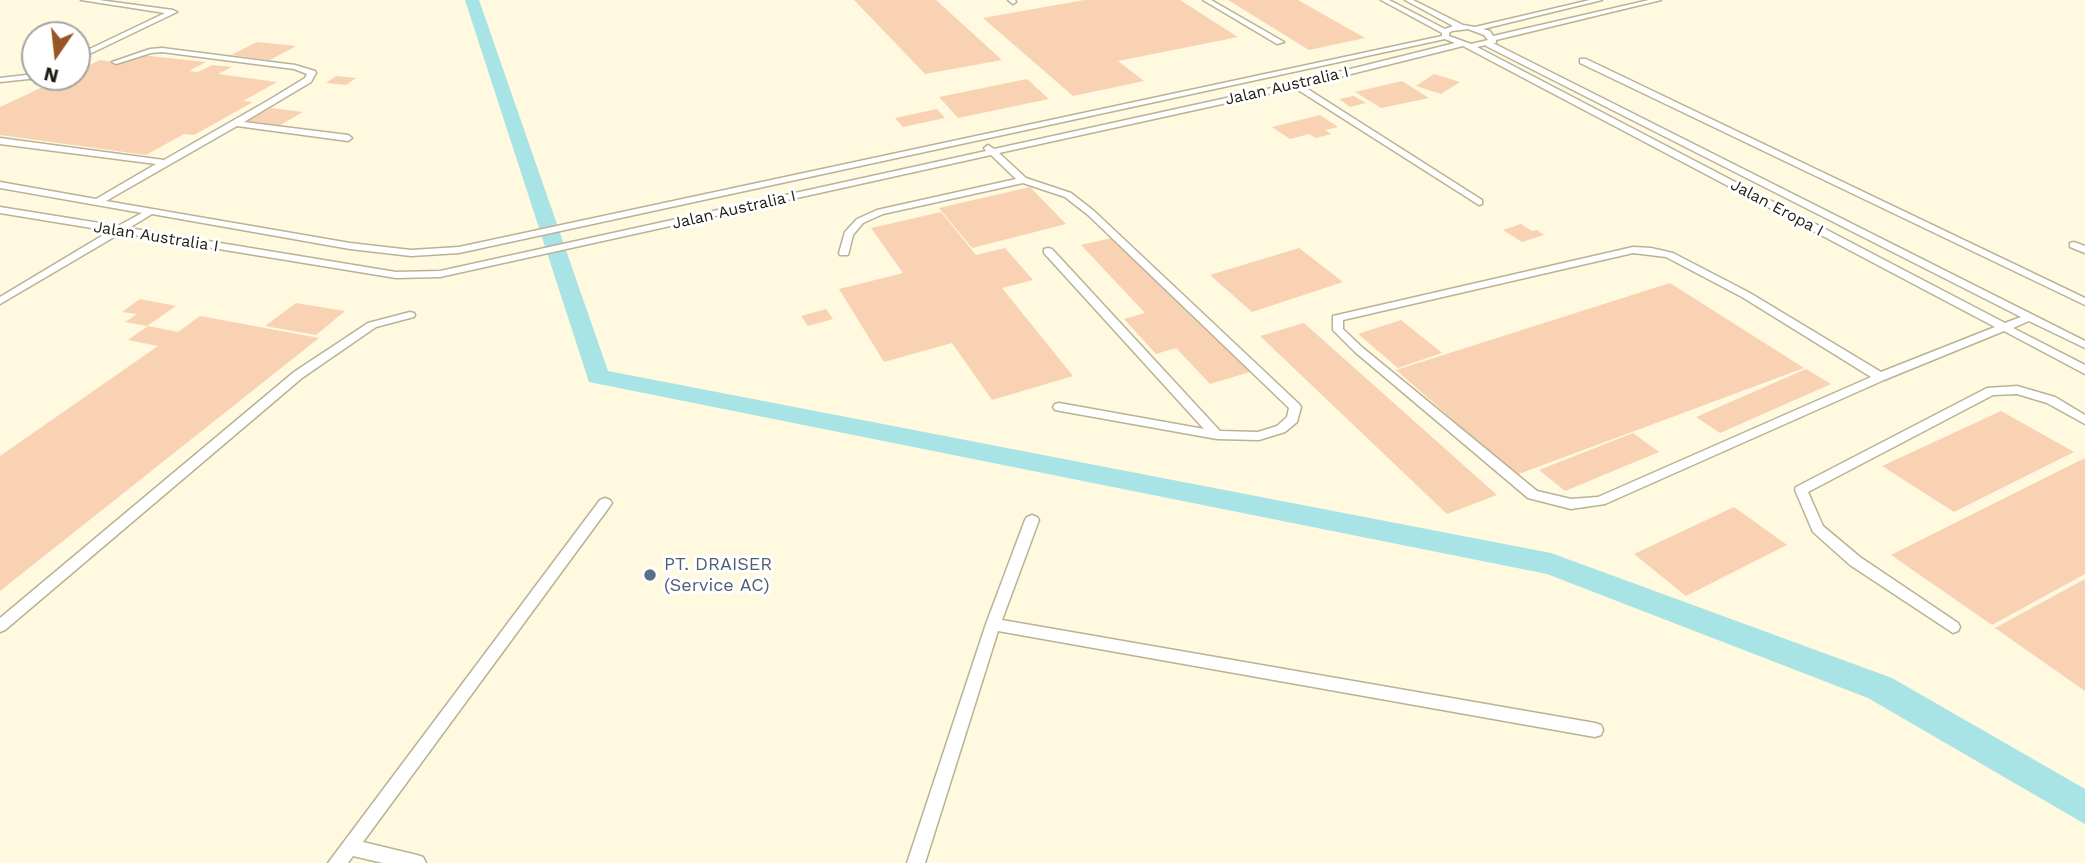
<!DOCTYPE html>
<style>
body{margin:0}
#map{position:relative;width:2085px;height:863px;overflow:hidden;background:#fef9df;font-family:"Work Sans",sans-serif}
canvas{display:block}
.north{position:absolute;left:21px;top:21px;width:70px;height:70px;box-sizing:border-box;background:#fff;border:2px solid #a5a49f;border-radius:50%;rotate:194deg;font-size:19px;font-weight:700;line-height:28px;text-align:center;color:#1e1c10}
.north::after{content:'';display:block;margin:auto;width:24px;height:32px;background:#985526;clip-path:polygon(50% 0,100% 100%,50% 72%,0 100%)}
</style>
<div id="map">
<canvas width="2085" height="863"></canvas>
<div class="north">N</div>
</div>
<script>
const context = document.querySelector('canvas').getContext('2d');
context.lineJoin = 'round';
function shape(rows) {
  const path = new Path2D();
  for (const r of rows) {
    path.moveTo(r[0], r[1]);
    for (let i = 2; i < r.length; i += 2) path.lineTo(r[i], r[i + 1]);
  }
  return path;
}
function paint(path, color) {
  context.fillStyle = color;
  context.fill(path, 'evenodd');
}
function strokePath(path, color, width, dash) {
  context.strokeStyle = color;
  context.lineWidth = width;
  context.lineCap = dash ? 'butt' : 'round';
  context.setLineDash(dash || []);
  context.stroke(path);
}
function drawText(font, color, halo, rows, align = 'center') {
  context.font = font + ' "Work Sans",sans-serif';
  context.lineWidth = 6;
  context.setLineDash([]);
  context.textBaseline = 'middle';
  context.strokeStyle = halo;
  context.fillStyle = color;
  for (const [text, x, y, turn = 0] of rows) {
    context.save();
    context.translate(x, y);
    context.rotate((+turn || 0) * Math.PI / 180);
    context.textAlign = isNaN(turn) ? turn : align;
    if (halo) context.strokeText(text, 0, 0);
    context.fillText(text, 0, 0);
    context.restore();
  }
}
const canal = shape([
 [465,0,479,0,608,371,1551,553,1892,678,2085,789,2085,824,1868,698,1547,574,589,382,465,0]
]);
const building = shape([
 [854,0,936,0,1002,60,925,74],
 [1084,0,1180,0,1238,37,1118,61,1144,81,1073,96,983,18],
 [1228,0,1298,0,1365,38,1309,50],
 [257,42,296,46,270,60,231,55],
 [141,55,206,62,189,71,198,72,212,65,232,67,218,74,277,82,243,101,253,102,194,135,184,134,146,155,0,135,0,107,64,77,77,77,77,71,100,60,124,63],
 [1434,74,1460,82,1441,94,1416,86],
 [336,76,356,78,346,85,326,83],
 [1027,79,1049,99,958,118,939,97],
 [1402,81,1429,98,1381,108,1355,92],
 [1354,96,1366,103,1350,107,1339,99],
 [271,108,303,112,280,125,247,121],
 [937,109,945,118,903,127,895,118],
 [1320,115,1338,127,1325,130,1331,134,1316,138,1309,134,1290,139,1272,127],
 [1030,187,1066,224,972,248,939,208],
 [941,212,976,255,1005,248,1033,280,1002,288,1073,376,992,400,952,343,884,362,839,289,903,273,871,228],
 [1521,224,1532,231,1537,230,1544,235,1522,242,1503,230],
 [1116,237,1250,372,1210,384,1176,348,1156,354,1124,319,1145,313,1081,245],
 [1299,248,1343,282,1252,312,1210,275],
 [1670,283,1804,368,1516,475,1396,370],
 [140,299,176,306,147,326,125,322,137,314,122,312],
 [296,303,345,311,316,335,265,326],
 [826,309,833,319,808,326,801,316],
 [200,316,319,338,0,591,0,456,158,346,128,340,148,326,178,332],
 [1401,320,1442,353,1398,368,1358,334],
 [1304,323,1497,495,1447,514,1260,336],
 [1806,369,1831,384,1720,433,1696,417],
 [2001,411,2074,452,1954,512,1882,466],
 [1633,433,1659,452,1565,491,1539,470],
 [2085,458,2085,574,1992,625,1891,555],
 [1734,507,1787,545,1686,596,1634,554],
 [2085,579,2085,691,1995,628]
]);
const service = shape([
 [81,0,99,0,173,10,177,12,77,60,77,55,165,13,81,0],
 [1008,0,1015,0,1016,2,1013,4,1008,0],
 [1203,0,1211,0,1284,42,1277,44,1203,0],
 [1381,0,1389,0,1445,29,1453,26,1405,0,1413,0,1463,25,1475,27,1590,0,1602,0,1483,29,1490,31,1493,36,1649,0,1661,0,1496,40,1496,43,1493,43,2085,341,2085,348,2029,321,2013,328,2085,365,2085,374,2004,331,1884,380,1605,504,1571,509,1528,498,1355,352,1333,330,1333,316,1633,247,1651,248,1673,253,1750,293,1881,372,1995,327,1463,46,1303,86,1482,200,1482,204,1479,205,1295,88,999,153,1026,178,1071,193,1094,211,1299,404,1301,407,1297,422,1285,432,1259,440,1217,439,1055,410,1053,407,1055,404,1059,403,1204,429,1044,253,1044,249,1048,248,1052,249,1220,431,1258,432,1277,426,1287,417,1289,408,1088,215,1065,197,1023,183,883,214,863,223,853,235,848,255,840,255,839,253,845,232,857,219,877,210,1016,179,991,155,440,277,396,278,121,233,0,304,0,297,110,231,0,213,0,207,118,226,142,213,0,188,0,182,96,199,156,164,0,144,0,138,164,160,269,100,305,78,307,74,294,69,162,52,151,53,116,64,112,62,150,49,162,48,295,65,315,71,316,73,311,82,244,122,348,135,352,138,348,141,237,126,106,201,350,243,411,250,459,247,1442,36,1442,33,1381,0],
 [1468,29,1484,35,1488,40,1471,44,1449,36,1449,33,1452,31,1468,29],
 [1445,39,1455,43,1298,82,1292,80,1288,82,1290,84,994,149,988,145,984,148,986,151,440,271,396,272,129,228,152,214,350,249,411,256,459,253,1445,39],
 [1486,45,1486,46,2021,317,2005,323,1477,47,1486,45],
 [1633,253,1666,257,1742,297,1871,377,1598,497,1571,499,1537,491,1363,348,1343,329,1343,320,1633,253],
 [1580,59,1586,59,2085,298,2085,305,1580,63,1580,59],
 [35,74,35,77,38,78,0,82,0,78,35,74],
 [2074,242,2085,246,2085,253,2070,247,2070,243,2074,242],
 [410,312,414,313,415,315,414,317,376,327,302,378,5,630,0,632,0,618,294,372,368,323,410,312],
 [2017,386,2055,397,2085,415,2085,424,2047,403,2017,394,1993,395,1808,492,1823,526,1860,557,1958,623,1960,627,1958,631,1953,633,1850,565,1813,532,1795,490,1796,487,1987,388,2017,386],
 [605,498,610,500,612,503,610,506,363,842,417,855,423,857,426,863,383,863,353,856,348,863,328,863,600,500,605,498],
 [1032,515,1037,517,1039,520,1002,620,1595,723,1601,725,1603,730,1601,735,1595,737,998,631,925,863,907,863,986,624,1025,520,1027,517,1032,515]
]);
const markers = [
 [650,575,7,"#5c6f8a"]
];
const farStreetnames = [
 ["Jalan Australia I",1287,86,-13],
 ["Jalan Eropa I",1777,208,28],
 ["Jalan Australia I",734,210,-13],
 ["Jalan Australia I",156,237,9]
];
const serviceNames = [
 ["PT. DRAISER",664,565],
 ["(Service AC)",664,586]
];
paint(canal, '#a8e3e5');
paint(building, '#f8d2b3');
strokePath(service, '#b9b394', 3);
paint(service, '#fff');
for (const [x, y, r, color] of markers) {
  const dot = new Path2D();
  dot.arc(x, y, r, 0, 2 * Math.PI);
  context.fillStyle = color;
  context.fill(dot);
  strokePath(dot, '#fff', 2.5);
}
drawText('16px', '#1e1c10', '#fff', farStreetnames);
drawText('18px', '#4e5e75', '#fff', serviceNames, 'left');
</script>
